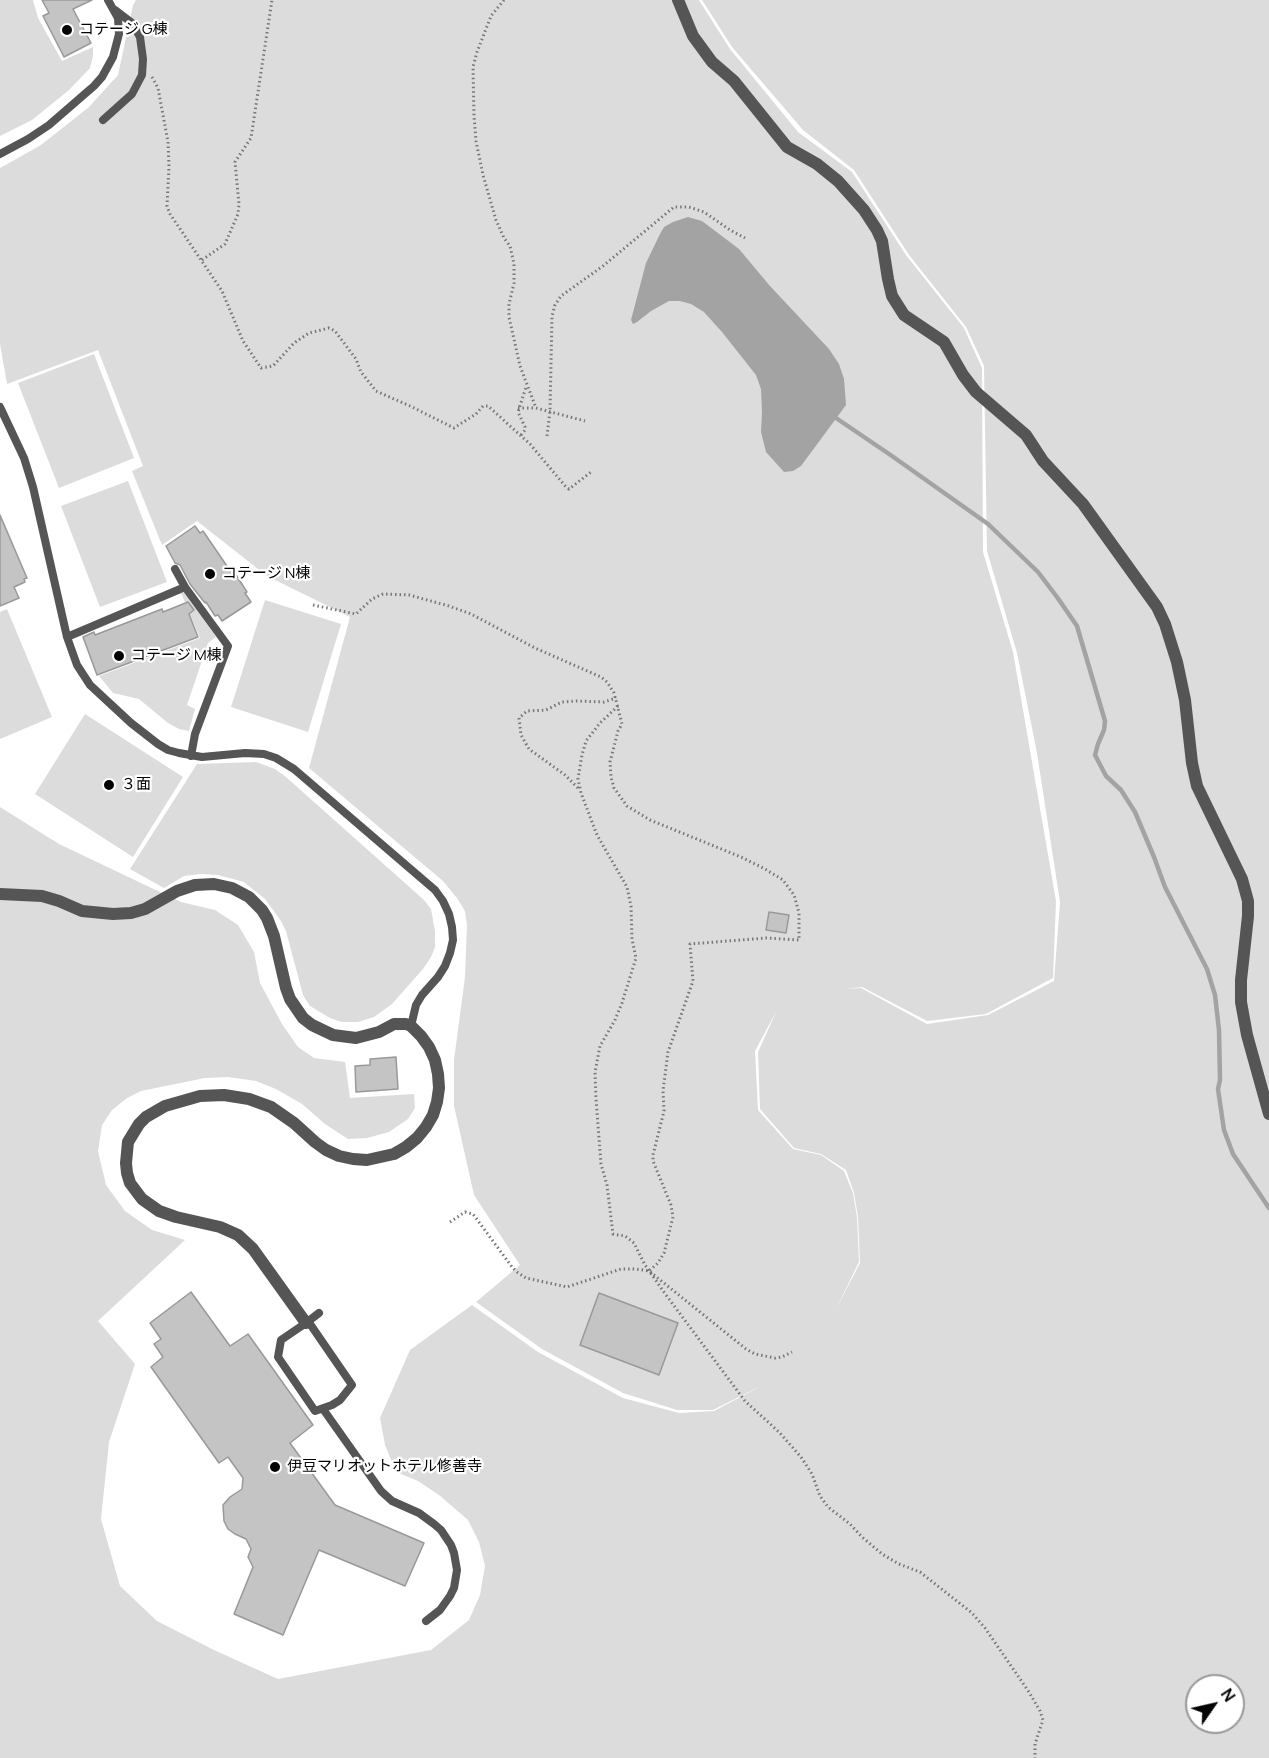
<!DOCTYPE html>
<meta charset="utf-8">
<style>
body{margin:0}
#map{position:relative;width:1269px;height:1758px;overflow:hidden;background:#fff;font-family:Manrope,sans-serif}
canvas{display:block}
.north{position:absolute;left:1185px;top:1674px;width:60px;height:60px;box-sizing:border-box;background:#fff;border:2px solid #999;border-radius:50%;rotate:56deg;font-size:16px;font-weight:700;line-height:24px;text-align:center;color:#000}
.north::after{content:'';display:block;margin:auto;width:21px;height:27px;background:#000;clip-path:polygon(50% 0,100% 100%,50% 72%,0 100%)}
</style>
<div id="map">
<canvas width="1269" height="1758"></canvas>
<div class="north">N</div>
</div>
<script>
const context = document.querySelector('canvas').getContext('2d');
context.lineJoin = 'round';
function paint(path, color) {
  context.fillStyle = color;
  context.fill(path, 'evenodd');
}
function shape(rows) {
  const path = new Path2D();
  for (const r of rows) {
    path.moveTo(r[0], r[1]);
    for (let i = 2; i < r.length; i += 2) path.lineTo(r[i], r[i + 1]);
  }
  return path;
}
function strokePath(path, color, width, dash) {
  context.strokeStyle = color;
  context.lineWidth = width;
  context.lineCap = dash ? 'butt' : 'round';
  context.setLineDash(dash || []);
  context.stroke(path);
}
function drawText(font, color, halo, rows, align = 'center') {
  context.font = font + ' Manrope,"Noto Sans JP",sans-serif';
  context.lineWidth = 4.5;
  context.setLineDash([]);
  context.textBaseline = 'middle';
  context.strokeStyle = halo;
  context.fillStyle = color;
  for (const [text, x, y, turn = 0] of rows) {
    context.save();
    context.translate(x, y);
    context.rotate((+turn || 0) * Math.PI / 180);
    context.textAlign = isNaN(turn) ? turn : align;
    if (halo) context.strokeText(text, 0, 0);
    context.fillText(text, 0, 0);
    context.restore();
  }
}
const green = shape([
 [0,0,33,0,38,18,62,61,93,47,93,56,90,68,69,90,32,120,0,136],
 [136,0,699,0,730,49,798,132,852,172,906,255,964,328,982,368,983,552,1013,652,1056,901,1053,978,986,1014,927,1021,862,987,846,989,861,988,927,1024,988,1015,1054,981,1060,902,1037,753,1017,653,987,551,984,366,966,327,909,255,854,170,803,130,732,47,702,0,1269,0,1269,1758,0,1758,0,807,59,844,181,902,215,910,238,925,254,952,260,983,282,1024,298,1047,314,1058,345,1062,350,1098,414,1094,415,1108,408,1119,389,1132,367,1138,348,1139,325,1124,302,1104,276,1089,256,1081,228,1077,205,1078,141,1091,127,1098,112,1110,102,1125,98,1151,106,1185,125,1211,152,1230,185,1240,98,1321,135,1364,109,1442,101,1519,120,1586,157,1621,214,1650,278,1679,431,1650,469,1620,480,1595,485,1566,479,1542,468,1520,439,1495,418,1481,396,1472,385,1445,380,1418,410,1350,472,1305,538,1352,623,1398,679,1413,714,1411,765,1384,713,1410,677,1410,623,1393,542,1349,476,1302,520,1265,474,1195,454,1106,454,1060,465,977,467,925,465,911,457,898,443,881,309,768,350,617,267,576,197,521,162,545,132,471,143,466,98,350,7,384,0,344,0,168,41,145,89,107,118,75,133,5],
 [777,1010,758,1052,760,1109,794,1148,821,1154,846,1170,854,1193,858,1217,860,1263,835,1311,859,1262,857,1217,853,1193,844,1171,821,1155,793,1149,758,1110,755,1051],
 [1197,1686,1233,1686,1233,1722,1197,1722],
 [94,354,134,458,59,488,18,383],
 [128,481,167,582,100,607,61,506],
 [185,592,216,637,208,643,187,705,195,709,189,731,179,729,168,723,139,699,113,693,99,676,200,638,181,593],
 [265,600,341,624,308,732,231,707],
 [7,609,52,717,0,739,0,612],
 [85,714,183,777,133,857,35,794],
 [256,762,275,769,286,777,424,900,431,909,435,931,435,947,431,957,423,969,392,1004,374,1017,358,1022,342,1022,330,1018,310,1006,303,995,286,931,281,921,265,899,244,882,218,875,201,874,184,876,164,888,130,869,197,764]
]);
const water = shape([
 [688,217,702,221,739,249,770,286,829,349,839,364,844,379,846,405,801,466,793,471,784,472,766,452,761,432,762,412,761,389,756,375,722,332,704,312,691,304,680,301,669,301,651,311,637,322,633,324,631,320,646,263,660,234,664,227,673,222]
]);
const stream = shape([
 [836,418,892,456,988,524,1038,572,1057,597,1077,626,1105,721,1104,730,1098,744,1095,755,1106,776,1121,790,1135,812,1154,857,1165,887,1207,969,1215,995,1219,1030,1220,1080,1218,1089,1224,1130,1233,1154,1269,1208]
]);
const building = shape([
 [42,0,92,0,73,9,91,43,64,57,43,16,49,13,42,0],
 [0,515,27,578,24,579,25,582,14,587,19,598,0,606,0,515],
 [195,526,200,533,203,531,229,569,231,567,247,592,245,593,251,602,222,621,218,615,215,616,206,602,205,603,190,584,180,565,175,563,166,546,195,526],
 [188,602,194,610,189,614,198,637,97,675,83,637,94,632,95,635,162,609,163,612,188,602],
 [769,912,789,915,786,933,766,930,769,912],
 [396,1057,398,1089,356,1092,355,1066,370,1065,370,1059,396,1057],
 [191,1292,230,1346,248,1334,313,1425,290,1443,335,1505,424,1543,405,1586,319,1550,283,1635,234,1614,253,1567,248,1557,251,1549,246,1539,235,1534,228,1529,224,1521,223,1505,230,1497,242,1489,243,1478,228,1457,219,1463,151,1367,163,1357,154,1344,161,1339,150,1323,191,1292],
 [599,1293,678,1323,659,1375,580,1345,599,1293]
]);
const path = shape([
 [504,0,491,16,477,52,473,67,474,116,476,141,483,175,496,220,504,238,510,246,514,264,514,283,509,304,509,317,520,366,536,408],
 [152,77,158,88,168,142,169,166,167,206,170,214,222,291,243,341,261,368,273,366,294,343,309,333,329,328,335,331,356,359,361,372,376,391,410,406,454,428,476,414,483,406,488,406,530,444,566,487,569,489,591,472],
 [202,260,225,244,238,214,239,204,235,162,251,138,272,0],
 [518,408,536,408,585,421],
 [521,435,525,430,525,427,518,412,526,387],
 [547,436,550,411,552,316,555,305,561,296,603,266,674,207,689,207,704,212,730,230,745,238],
 [313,605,356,614,372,599,383,594,409,595,449,606,471,614,535,648,601,677,607,682,614,693,622,724,618,731,610,762,611,777,614,788,627,806,650,820,741,857,765,869,783,880,794,895,799,913,799,940,766,938,690,944,693,981,668,1052,663,1091,664,1111,653,1155,653,1161,671,1205,673,1217,664,1253,658,1263,649,1271],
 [618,706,600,723,586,741,582,755,578,779,581,793,597,835,627,887,631,906,632,939,636,958,622,1003,615,1020,600,1046,595,1072,596,1099,601,1164,607,1185,613,1234,625,1236,634,1243,645,1265,666,1295,745,1401,779,1432,801,1457,812,1474,820,1496,828,1507,850,1524,862,1537,882,1554,899,1564,920,1572,972,1613,985,1628,1029,1692,1040,1711,1043,1720,1035,1744,1035,1758],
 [578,788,565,775,529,749,521,735,519,718,527,711,546,710,562,702,577,701,604,702,616,698],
 [450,1222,465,1212,473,1214,512,1267,517,1272,526,1278,567,1287,621,1269,636,1269,649,1271,746,1349,755,1354,775,1358,782,1357,792,1352]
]);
const service = shape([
 [103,120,132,94,142,75,143,59,140,37,132,23,115,10],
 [0,154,28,139,49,125,94,86,102,77,113,57,119,34,118,18,108,0],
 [0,407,24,458,33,487,67,637,77,665,90,685,131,723,158,744,168,750,179,753,202,757,245,753,264,754,276,758,294,769,435,890,443,901,449,914,452,927,453,940,450,953,445,966,438,977,422,995,416,1005,411,1026],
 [175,569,185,587,228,646,195,734,191,756],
 [67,637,185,587],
 [308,1321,352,1385,340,1400,332,1405,315,1411,278,1357,281,1340,306,1323,319,1313],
 [323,1409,381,1491,392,1501,419,1513,434,1524,441,1530,451,1545,454,1553,457,1570,454,1588,450,1596,440,1610,426,1621]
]);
const minor = shape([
 [678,0,693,36,712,62,734,81,787,147,817,164,838,181,864,210,877,230,882,241,888,279,892,296,904,315,944,342,963,375,976,392,1026,435,1043,461,1083,504,1157,607,1165,624,1177,662,1185,700,1192,763,1197,786,1242,879,1248,901,1248,916,1241,980,1241,1002,1247,1035,1269,1114]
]);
const tertiary = shape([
 [0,894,42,896,59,901,82,911,113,914,131,913,145,909,177,891,195,885,214,884,232,888,249,897,262,910,267,918,274,936,286,988,290,999,303,1018,312,1025,333,1035,356,1038,379,1032,394,1024,406,1024,411,1026,421,1036,429,1047,435,1060,438,1074,439,1088,437,1102,433,1115,426,1127,417,1138,406,1147,394,1154,367,1160,353,1159,339,1156,326,1150,315,1142,294,1123,271,1107,249,1099,224,1095,200,1096,165,1106,146,1117,139,1124,128,1142,126,1163,127,1173,130,1183,142,1199,159,1211,176,1217,220,1227,238,1235,253,1249,306,1323]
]);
const markers = [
 [67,30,6,"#000"],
 [210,574,6,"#000"],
 [119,656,6,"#000"],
 [109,785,6,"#000"],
 [275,1467,6,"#000"]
];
const poiNames = [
 ["コテージ G棟",79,30],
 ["コテージ N棟",222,574],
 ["コテージ M棟",131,656],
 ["３面",121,785],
 ["伊豆マリオットホテル修善寺",287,1467]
];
paint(green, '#dcdcdc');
paint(water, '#a3a3a3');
strokePath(stream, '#a3a3a3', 4.5);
paint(building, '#c4c4c4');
strokePath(building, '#999', 1.5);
strokePath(path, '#777', 3, [1.5, 3]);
strokePath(service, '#555', 8);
strokePath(minor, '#555', 12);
strokePath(tertiary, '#555', 12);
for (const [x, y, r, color] of markers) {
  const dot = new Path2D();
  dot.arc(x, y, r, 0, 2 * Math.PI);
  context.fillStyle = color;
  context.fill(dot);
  strokePath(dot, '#fff', 2);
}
drawText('15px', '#000', '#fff', poiNames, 'left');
</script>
